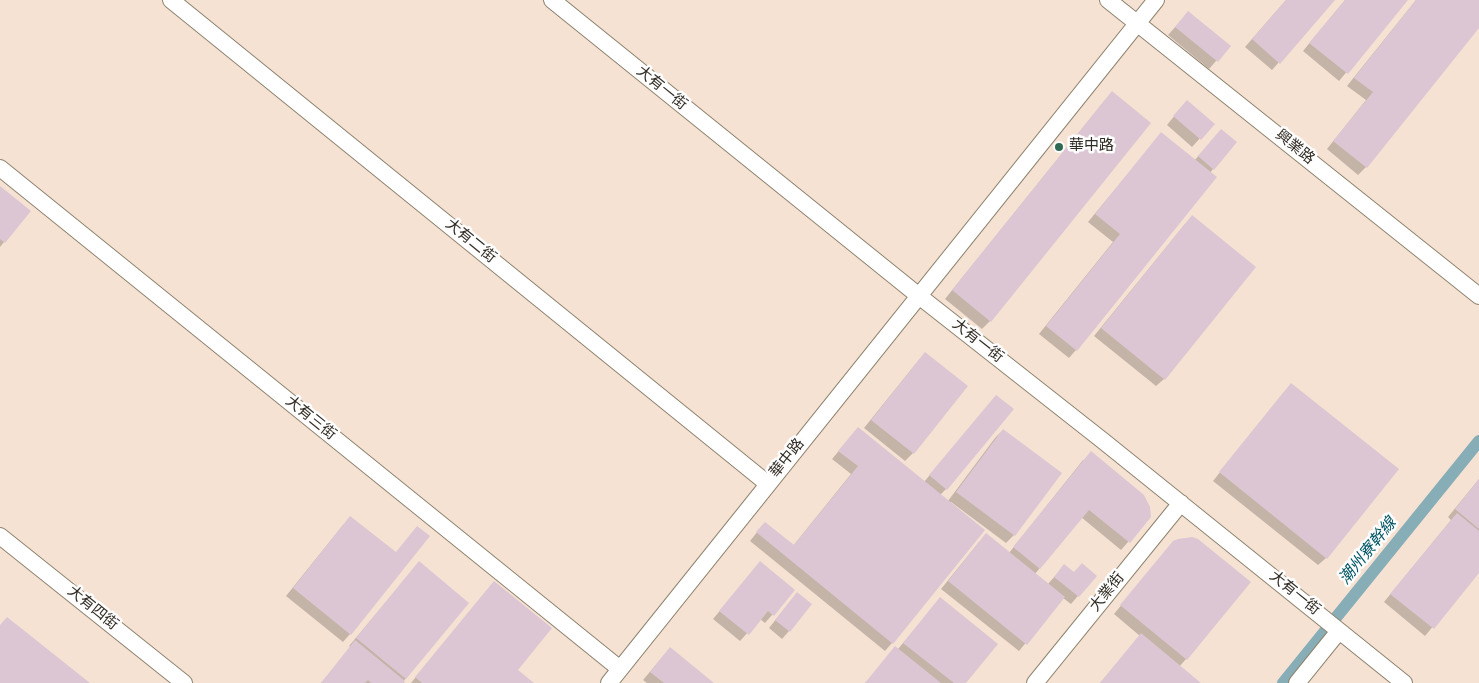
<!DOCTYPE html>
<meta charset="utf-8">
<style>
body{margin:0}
canvas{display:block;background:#fbefd9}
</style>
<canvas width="1479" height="683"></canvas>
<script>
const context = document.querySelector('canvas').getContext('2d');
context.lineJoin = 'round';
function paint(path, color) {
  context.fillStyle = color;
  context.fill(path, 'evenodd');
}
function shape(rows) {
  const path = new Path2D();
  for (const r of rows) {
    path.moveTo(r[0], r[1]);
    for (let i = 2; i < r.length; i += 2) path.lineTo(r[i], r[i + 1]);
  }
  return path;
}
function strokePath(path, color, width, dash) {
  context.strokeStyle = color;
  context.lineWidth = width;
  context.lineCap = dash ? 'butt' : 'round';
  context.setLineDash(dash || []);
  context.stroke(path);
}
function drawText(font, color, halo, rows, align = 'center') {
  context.font = font + ' Overpass,"Noto Sans TC",sans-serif';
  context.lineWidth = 5;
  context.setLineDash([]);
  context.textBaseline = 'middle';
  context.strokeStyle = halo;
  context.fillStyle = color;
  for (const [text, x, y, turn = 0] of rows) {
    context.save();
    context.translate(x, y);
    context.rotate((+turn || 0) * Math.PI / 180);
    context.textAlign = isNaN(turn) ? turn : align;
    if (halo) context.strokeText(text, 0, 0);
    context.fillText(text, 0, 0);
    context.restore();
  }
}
const industrial = shape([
 [0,0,1479,0,1479,683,0,683]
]);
const shadow = shape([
 [1286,0,1334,0,1272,70,1245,47],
 [1345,0,1407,0,1339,81,1303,51],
 [1416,0,1479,0,1479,26,1366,167,1358,175,1327,149,1366,100,1347,86],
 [1188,13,1229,46,1209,69,1168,35],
 [1105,100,1150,123,990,321,982,329,945,299],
 [1180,109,1213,124,1192,147,1167,125],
 [1221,130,1213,169,1076,350,1069,358,1039,334,1113,242,1088,222,1161,134,1194,161],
 [0,188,29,211,0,247],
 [1185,224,1164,379,1156,386,1094,336],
 [925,353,966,386,913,453,905,461,864,428,918,361],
 [1284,392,1326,558,1318,565,1213,481],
 [996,396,946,489,940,495,948,501,995,438,1003,430,1060,473,1014,535,1006,543,951,502,892,643,885,651,750,541,758,531,793,546,851,474,832,459,858,428,924,482],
 [1083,460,1150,517,1121,550,1081,517,1035,574,1048,584,1064,566,1073,573,1095,576,1071,604,1063,598,1019,651,941,589,979,542,1009,553],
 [1479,479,1479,571,1425,636,1384,602,1451,520,1448,517],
 [343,525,350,634,343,642,286,596],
 [1173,542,1186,659,1179,667,1199,683,1100,683,1140,636,1114,614],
 [760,563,794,590,765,623,760,619,740,641,713,619],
 [412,571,468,603,402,683,321,683,351,647,349,646],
 [487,590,516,670,532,683,411,683],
 [940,599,965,683,865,683,898,649],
 [790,602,789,631,782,639,769,628],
 [670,648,712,683,647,683,643,680]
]);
const canal = shape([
 [1283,683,1479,441]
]);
const building = shape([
 [1286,0,1335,0,1280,64,1252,39],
 [1345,0,1408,0,1348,74,1309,43],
 [1416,0,1479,0,1479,28,1367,168,1333,141,1373,92,1354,78],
 [1188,11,1231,46,1218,62,1175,27],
 [1112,91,1151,123,991,322,952,290],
 [1187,100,1215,124,1201,140,1173,116],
 [1221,129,1237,142,1214,170,1198,156],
 [1161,132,1217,177,1077,351,1046,326,1120,234,1095,214],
 [0,186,31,211,5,243,0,239],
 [1192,215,1256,267,1165,380,1101,328],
 [925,352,968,386,914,454,871,420],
 [1291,383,1399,469,1327,559,1219,472],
 [996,395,1014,409,947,490,929,475],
 [858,427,985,530,893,644,756,532,765,522,794,545,858,466,838,451],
 [1003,429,1062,473,1015,536,956,492],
 [1091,451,1144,495,1150,507,1151,517,1130,543,1089,510,1040,569,1013,547],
 [1479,479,1479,529,1455,509],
 [1457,513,1479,531,1479,573,1434,629,1390,594],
 [350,516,396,552,417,526,430,536,351,635,293,588],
 [986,533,1065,597,1027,645,948,581],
 [1192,537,1198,539,1251,582,1187,660,1120,605,1173,541,1178,539],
 [419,561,469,603,406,679,356,638],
 [760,561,795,590,774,616,768,611,749,635,719,611],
 [1082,563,1097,576,1079,597,1054,577,1064,564,1074,572],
 [494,581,552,628,518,670,534,683,422,683,415,677],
 [797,592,812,604,790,632,775,620],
 [940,597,998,644,966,683,954,683,903,643],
 [7,617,90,683,0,683,0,625],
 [1141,633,1201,683,1100,683],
 [355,640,405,681,404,683,371,683,368,680,365,683,321,683],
 [895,646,941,683,865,683],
 [670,647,714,683,664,683,650,672]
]);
const minor = shape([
 [171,0,768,484],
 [552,0,919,296,1102,440,1404,683],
 [1108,0,1479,296],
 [0,168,620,669],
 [0,536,184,683],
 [609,683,1156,0],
 [1035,683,1181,503],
 [1297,683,1339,631]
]);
const markers = [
 [1059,147,5,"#2d6953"]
];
const streetNames = [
 ["大有一街",661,89,39],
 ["興業路",1294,148,39],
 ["大有二街",470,242,39],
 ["大有一街",977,342,38],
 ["大有三街",310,419,39],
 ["華中路",788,459,-51],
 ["大業街",1108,593,-51],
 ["大有一街",1294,594,39],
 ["大有四街",92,609,39]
];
const poiNames = [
 ["華中路",1069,147]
];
const waterNames = [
 ["潮州寮幹線",1369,552,-51]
];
paint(industrial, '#f6e2d3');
paint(shadow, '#0003');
strokePath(canal, '#87adb7', 12);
paint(building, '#ddc6d3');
strokePath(minor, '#8e8470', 18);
strokePath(minor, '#fff', 16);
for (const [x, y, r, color] of markers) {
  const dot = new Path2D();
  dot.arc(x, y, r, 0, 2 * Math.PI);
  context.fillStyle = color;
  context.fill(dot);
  strokePath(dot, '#fdfdfd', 2);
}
drawText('15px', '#302b23', '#fdfdfd', streetNames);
drawText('15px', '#302b23', '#fdfdfd', poiNames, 'left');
drawText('italic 16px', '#005665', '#fdfdfd', waterNames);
</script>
